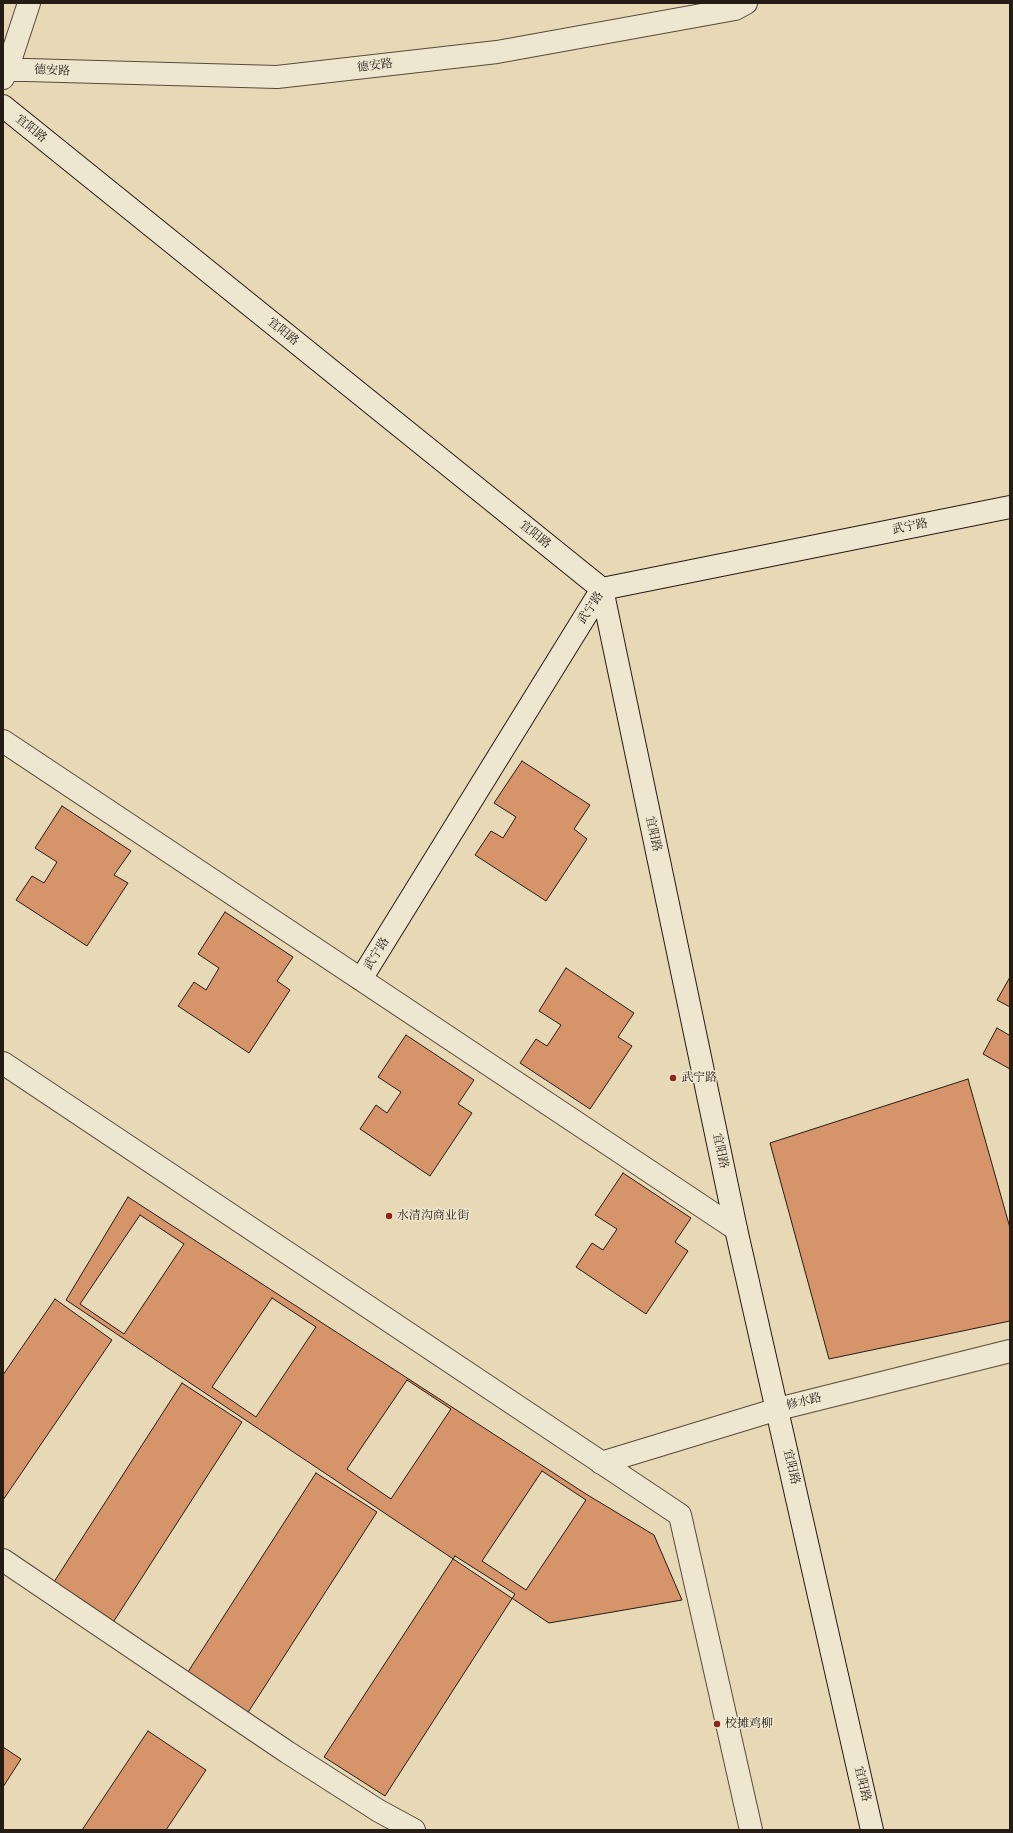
<!DOCTYPE html>
<meta charset="utf-8">
<style>
body{margin:0}
#map{position:relative;width:1013px;height:1833px;overflow:hidden;background:#e7d9b6;font-family:"Gentium Book Plus",serif}
canvas{display:block}
.frame{position:absolute;inset:0;border:4px solid #271b15;pointer-events:none}
</style>
<div id="map">
<canvas width="1013" height="1833"></canvas>
<div class="frame"></div>
</div>
<script>
const context = document.querySelector('canvas').getContext('2d');
context.lineJoin = 'round';
function paint(path, color) {
  context.fillStyle = color;
  context.fill(path, 'evenodd');
}
function shape(rows) {
  const path = new Path2D();
  for (const r of rows) {
    path.moveTo(r[0], r[1]);
    for (let i = 2; i < r.length; i += 2) path.lineTo(r[i], r[i + 1]);
  }
  return path;
}
function strokePath(path, color, width, dash) {
  context.strokeStyle = color;
  context.lineWidth = width;
  context.lineCap = dash ? 'butt' : 'round';
  context.setLineDash(dash || []);
  context.stroke(path);
}
function drawText(font, color, halo, rows, align = 'center') {
  context.font = font + ' "Gentium Book Plus","Noto Serif SC",serif';
  context.lineWidth = 3;
  context.setLineDash([]);
  context.textBaseline = 'middle';
  context.strokeStyle = halo;
  context.fillStyle = color;
  for (const [text, x, y, turn = 0] of rows) {
    context.save();
    context.translate(x, y);
    context.rotate((+turn || 0) * Math.PI / 180);
    context.textAlign = isNaN(turn) ? turn : align;
    if (halo) context.strokeText(text, 0, 0);
    context.fillText(text, 0, 0);
    context.restore();
  }
}
const building = shape([
 [522,761,590,805,574,829,587,839,546,901,475,855,491,831,503,838,516,817,494,803,522,761],
 [62,806,131,851,114,875,128,883,87,946,16,900,32,876,44,883,57,862,35,848,62,806],
 [225,912,293,957,277,981,290,990,249,1053,178,1006,194,982,206,990,219,968,198,954,225,912],
 [566,968,634,1013,618,1037,632,1046,590,1109,520,1063,536,1039,547,1046,561,1025,539,1011,566,968],
 [1010,977,1010,1007,997,1000,1010,977],
 [997,1028,1009,1035,1010,1033,1010,1069,983,1054,997,1028],
 [406,1035,474,1080,458,1104,472,1113,430,1176,360,1129,376,1105,387,1113,401,1092,378,1077,406,1035],
 [968,1079,1010,1228,1010,1321,829,1359,770,1143,968,1079],
 [623,1173,691,1218,675,1242,688,1251,646,1314,576,1267,592,1243,603,1250,617,1229,595,1215,623,1173],
 [128,1197,586,1494,654,1535,682,1600,549,1623,66,1300,128,1197],
 [140,1215,184,1244,124,1334,80,1304,140,1215],
 [272,1298,316,1327,256,1417,212,1387,272,1298],
 [55,1299,112,1340,3,1500,3,1375,55,1299],
 [407,1380,451,1409,391,1499,347,1469,407,1380],
 [182,1383,242,1422,112,1624,52,1585,182,1383],
 [542,1471,586,1500,526,1590,482,1561,542,1471],
 [316,1473,377,1512,247,1714,186,1675,316,1473],
 [455,1556,515,1594,385,1796,324,1757,455,1556],
 [148,1731,206,1770,166,1830,82,1830,148,1731],
 [3,1747,21,1759,3,1787,3,1747]
]);
const street = shape([
 [7,70,29,3],
 [3,78,7,70,27,70,277,77,497,52,735,9,746,3],
 [3,741,736,1229],
 [3,1063,680,1515,751,1830],
 [601,1463,778,1409,1010,1351],
 [3,1560,287,1752,379,1811,414,1830]
]);
const secondary = shape([
 [3,106,602,589,736,1229,872,1830],
 [361,979,602,589,1010,507]
]);
const markers = [
 [673,1078,4,"#8f2418"],
 [389,1216,4,"#8f2418"],
 [717,1724,4,"#8f2418"]
];
const streetNames = [
 ["德安路",375,66,-7],
 ["德安路",52,71,2],
 ["宜阳路",31,129,39],
 ["宜阳路",283,332,39],
 ["武宁路",910,527,-11],
 ["宜阳路",535,535,39],
 ["武宁路",591,608,-56],
 ["宜阳路",653,834,78],
 ["武宁路",377,954,-58],
 ["宜阳路",720,1151,78],
 ["修水路",804,1402,-14],
 ["宜阳路",791,1467,77],
 ["宜阳路",862,1784,77]
];
const poiNames = [
 ["武宁路",681,1078],
 ["水清沟商业街",397,1216],
 ["校摊鸡柳",725,1724]
];
paint(building, '#d5946a');
strokePath(building, '#271b15', 1);
strokePath(street, '#574a3d', 24);
strokePath(secondary, '#271b15', 24);
strokePath(street, '#efe6d0', 22);
strokePath(secondary, '#efe6d0', 22);
for (const [x, y, r, color] of markers) {
  const dot = new Path2D();
  dot.arc(x, y, r, 0, 2 * Math.PI);
  context.fillStyle = color;
  context.fill(dot);
  strokePath(dot, '#efe6d0', 1.5);
}
drawText('12px', '#271b15', '#efe6d0', streetNames);
drawText('12px', '#271b15', '#efe6d0', poiNames, 'left');
</script>
